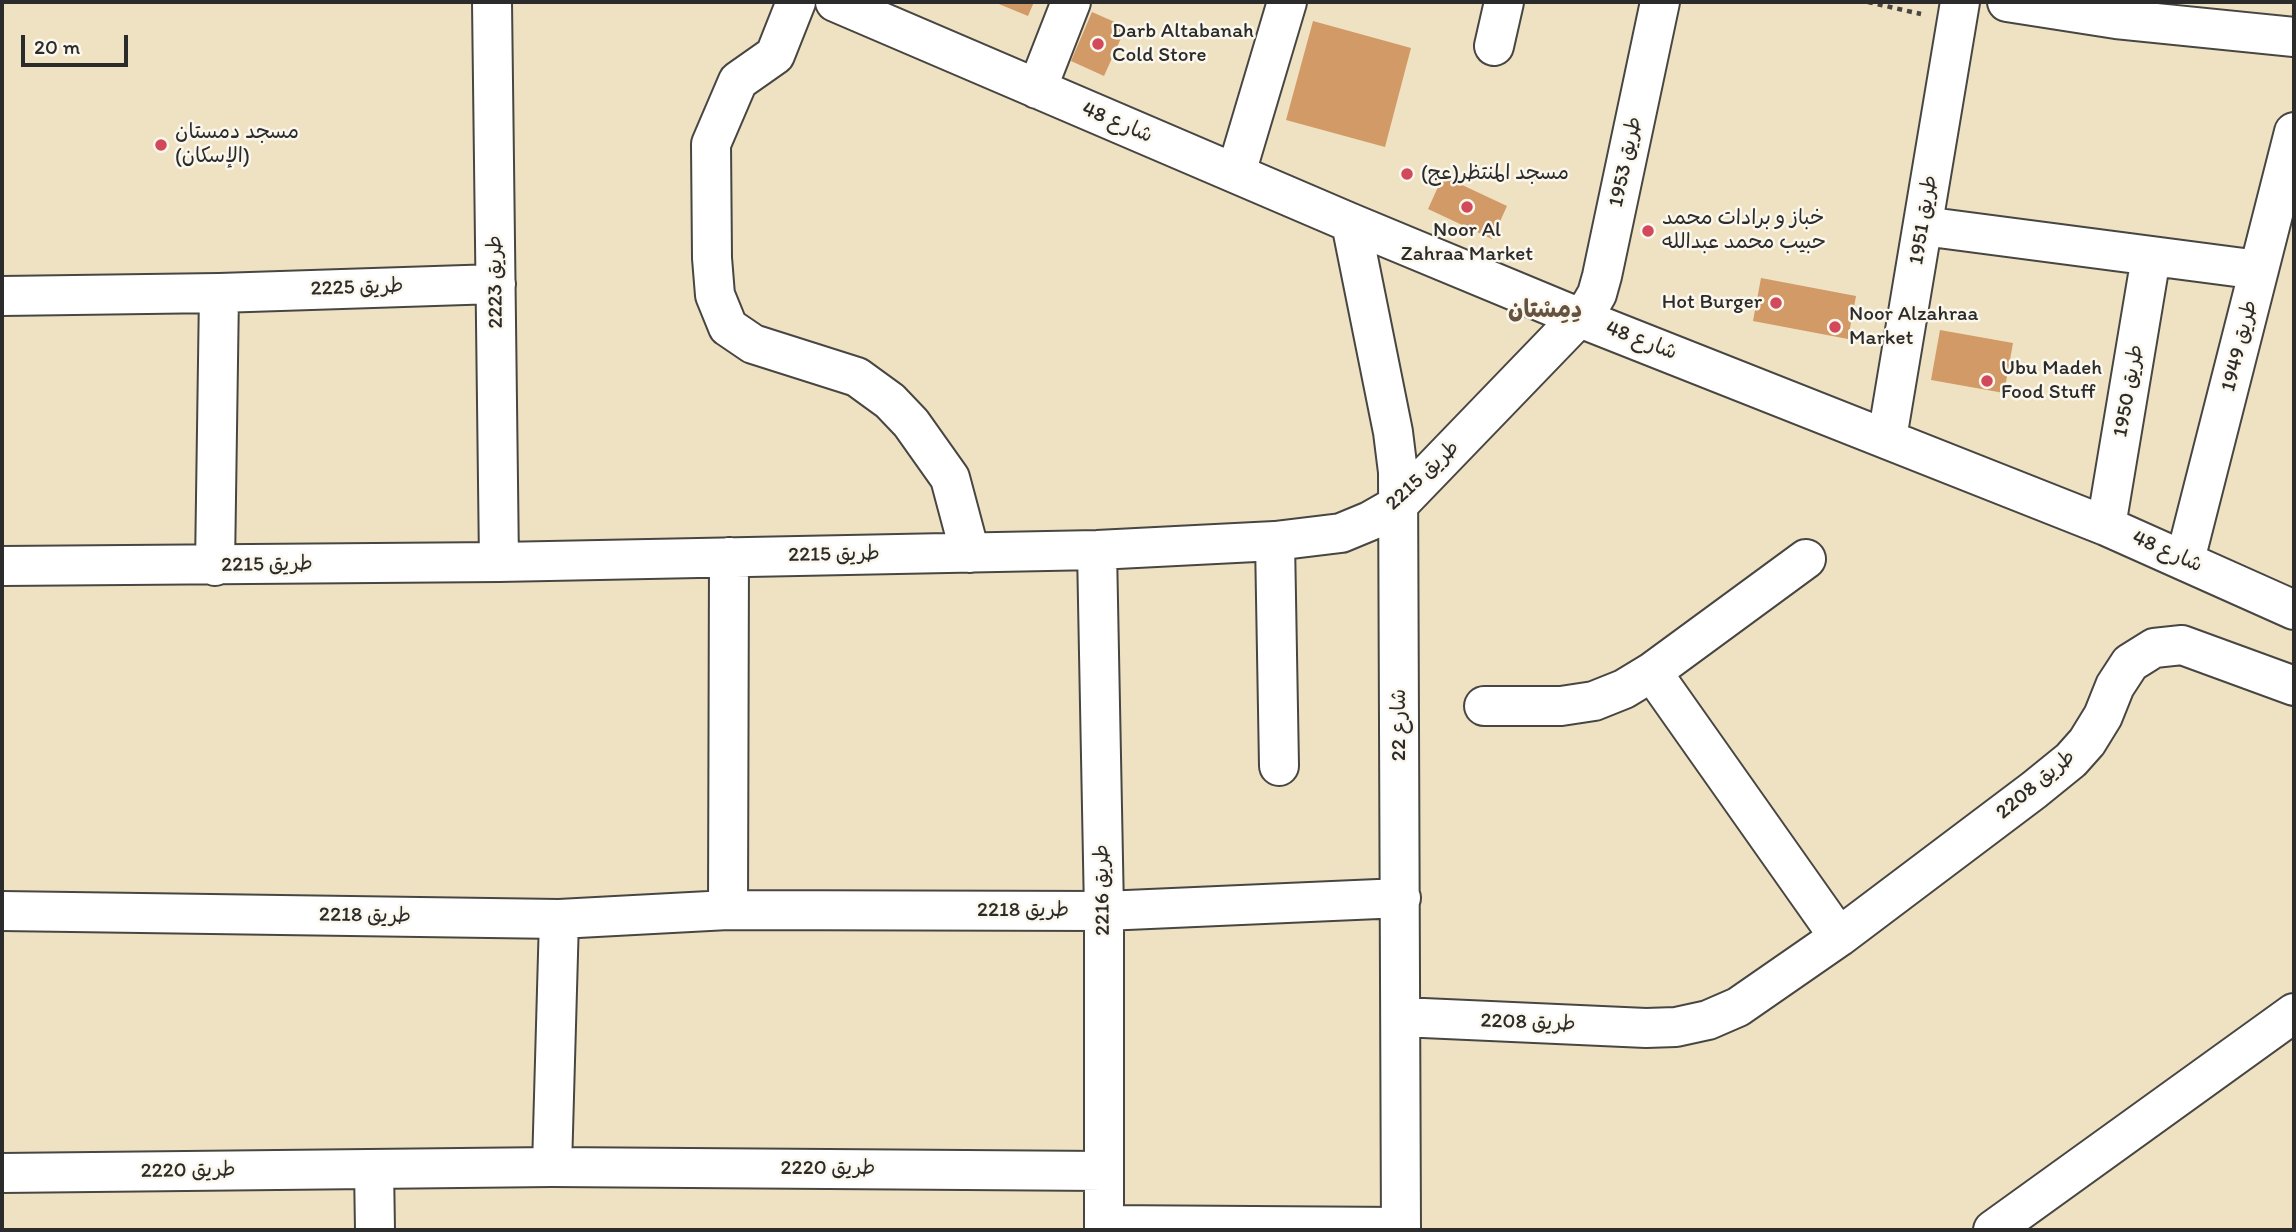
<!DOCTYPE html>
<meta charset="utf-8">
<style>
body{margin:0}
#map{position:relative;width:2296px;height:1232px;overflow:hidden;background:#eee2c3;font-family:Itim,sans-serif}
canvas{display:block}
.frame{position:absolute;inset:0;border:4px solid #2b2b2b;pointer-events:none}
.scale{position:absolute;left:21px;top:35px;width:107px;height:32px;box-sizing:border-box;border:4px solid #2b2b2b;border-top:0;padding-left:9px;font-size:21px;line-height:24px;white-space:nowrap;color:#2b2b2b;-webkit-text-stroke:5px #fbf7ec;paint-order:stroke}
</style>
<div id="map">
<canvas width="2296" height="1232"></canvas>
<div class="frame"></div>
<div class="scale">20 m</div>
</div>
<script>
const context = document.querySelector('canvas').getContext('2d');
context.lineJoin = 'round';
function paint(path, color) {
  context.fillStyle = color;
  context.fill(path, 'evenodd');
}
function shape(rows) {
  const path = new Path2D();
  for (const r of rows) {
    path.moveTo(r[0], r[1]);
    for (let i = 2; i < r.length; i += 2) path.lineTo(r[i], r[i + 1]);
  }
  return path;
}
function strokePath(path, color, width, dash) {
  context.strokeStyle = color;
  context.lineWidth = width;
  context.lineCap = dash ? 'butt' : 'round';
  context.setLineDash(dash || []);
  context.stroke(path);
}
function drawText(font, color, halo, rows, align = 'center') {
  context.font = font + ' Itim,"Playpen Sans Arabic",sans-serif';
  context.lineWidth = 5;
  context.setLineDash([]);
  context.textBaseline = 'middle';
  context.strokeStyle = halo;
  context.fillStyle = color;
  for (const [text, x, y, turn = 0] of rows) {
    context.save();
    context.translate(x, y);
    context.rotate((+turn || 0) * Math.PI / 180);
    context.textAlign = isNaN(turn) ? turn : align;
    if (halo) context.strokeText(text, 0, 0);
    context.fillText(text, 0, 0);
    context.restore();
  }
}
const building = shape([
 [994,2,1034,2,1028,16],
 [1092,12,1126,27,1104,76,1071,61],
 [1313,21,1411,48,1385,147,1286,120],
 [1443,176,1507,206,1492,239,1428,209],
 [1761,278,1856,296,1848,339,1753,321],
 [1940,330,2013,343,2004,393,1931,380]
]);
const path = shape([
 [1868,2,1921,14]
]);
const minor = shape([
 [492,2,499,562],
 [796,2,775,55,738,81,711,144,712,258,715,295,728,327,753,344,857,377,890,401,911,423,950,478,970,553],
 [835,2,1351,223,1580,318,2106,526,2294,610],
 [2007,2,2116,19,2294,37],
 [1494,46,1504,2],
 [1037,89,1071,2],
 [1236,173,1287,2],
 [1351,223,1393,432,1398,472,1401,1230],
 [1923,226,2259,270],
 [2,296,219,293,496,284],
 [1887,438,1960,2],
 [2106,526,2151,257],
 [1275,541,1279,766],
 [1097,550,1104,911,1104,1230],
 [2185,560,2294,132],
 [2,566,499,562,1097,550,1275,541,1341,533,1370,521,1398,505,1590,306,1597,294,1602,276,1660,2],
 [215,566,219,293],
 [1652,672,1839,937],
 [1484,706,1561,706,1594,701,1624,689,1652,672,1806,559],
 [728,910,729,557],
 [2,911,559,919,728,910,1104,911,1401,898],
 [1401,1017,1646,1028,1676,1027,1708,1020,1738,1007,1839,937,2034,790,2071,760,2087,742,2103,716,2115,686,2130,663,2154,648,2182,645,2294,686],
 [552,1167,559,919],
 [374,1169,375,1230],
 [2,1173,552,1167,1103,1171],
 [1104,1225,1401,1227],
 [1993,1230,2294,1013]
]);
const markers = [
 [1098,44,7,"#d1495b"],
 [161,145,7,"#d1495b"],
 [1407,174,7,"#d1495b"],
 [1467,207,7,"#d1495b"],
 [1648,231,7,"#d1495b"],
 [1776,303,7,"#d1495b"],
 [1835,327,7,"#d1495b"],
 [1987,381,7,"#d1495b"]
];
const poiNames = [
 ["Darb Altabanah",1112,32],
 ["Cold Store",1112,56],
 ["مسجد دمستان",175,133],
 ["(الإسكان)",175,157],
 ["مسجد المنتظر(عج)",1421,174],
 ["خباز و برادات محمد",1662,219],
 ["حبيب محمد عبدالله",1662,243],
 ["Noor Al",1467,231,"center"],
 ["Zahraa Market",1467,255,"center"],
 ["Hot Burger",1762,303,"right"],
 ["Noor Alzahraa",1849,315],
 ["Market",1849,339],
 ["Ubu Madeh",2001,369],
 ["Food Stuff",2001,393]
];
const streetNames = [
 ["شارع 48",1117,123,23],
 ["طريق 1953",1626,162,-78],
 ["طريق 1951",1924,220,-81],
 ["طريق 2223",496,282,-91],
 ["طريق 2225",357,288,-2],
 ["شارع 48",1641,341,21],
 ["طريق 1949",2240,346,-76],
 ["طريق 1950",2129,391,-80],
 ["طريق 2215",1423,476,-43],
 ["شارع 48",2167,552,24],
 ["طريق 2215",834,555,-1],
 ["طريق 2215",267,565,-1],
 ["شارع 22",1400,725,-90],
 ["طريق 2208",2036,785,-40],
 ["طريق 2216",1103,890,-91],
 ["طريق 2218",1023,911],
 ["طريق 2218",365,916,1],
 ["طريق 2208",1528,1023,2],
 ["طريق 2220",828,1169],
 ["طريق 2220",188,1171,-1]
];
const quarterNames = [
 ["دِمِسْتان",1545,311]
];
paint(building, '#d19a66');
strokePath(minor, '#484642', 42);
strokePath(path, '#484642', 4.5, [5, 5]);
strokePath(minor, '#fff', 38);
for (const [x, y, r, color] of markers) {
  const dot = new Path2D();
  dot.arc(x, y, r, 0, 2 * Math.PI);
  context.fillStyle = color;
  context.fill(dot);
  strokePath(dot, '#fbf7ec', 2.5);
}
drawText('21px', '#2b2b2b', '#fbf7ec', poiNames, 'left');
drawText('21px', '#2b2b2b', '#fbf7ec', streetNames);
drawText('bold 24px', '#655240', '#fbf7ec', quarterNames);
</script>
